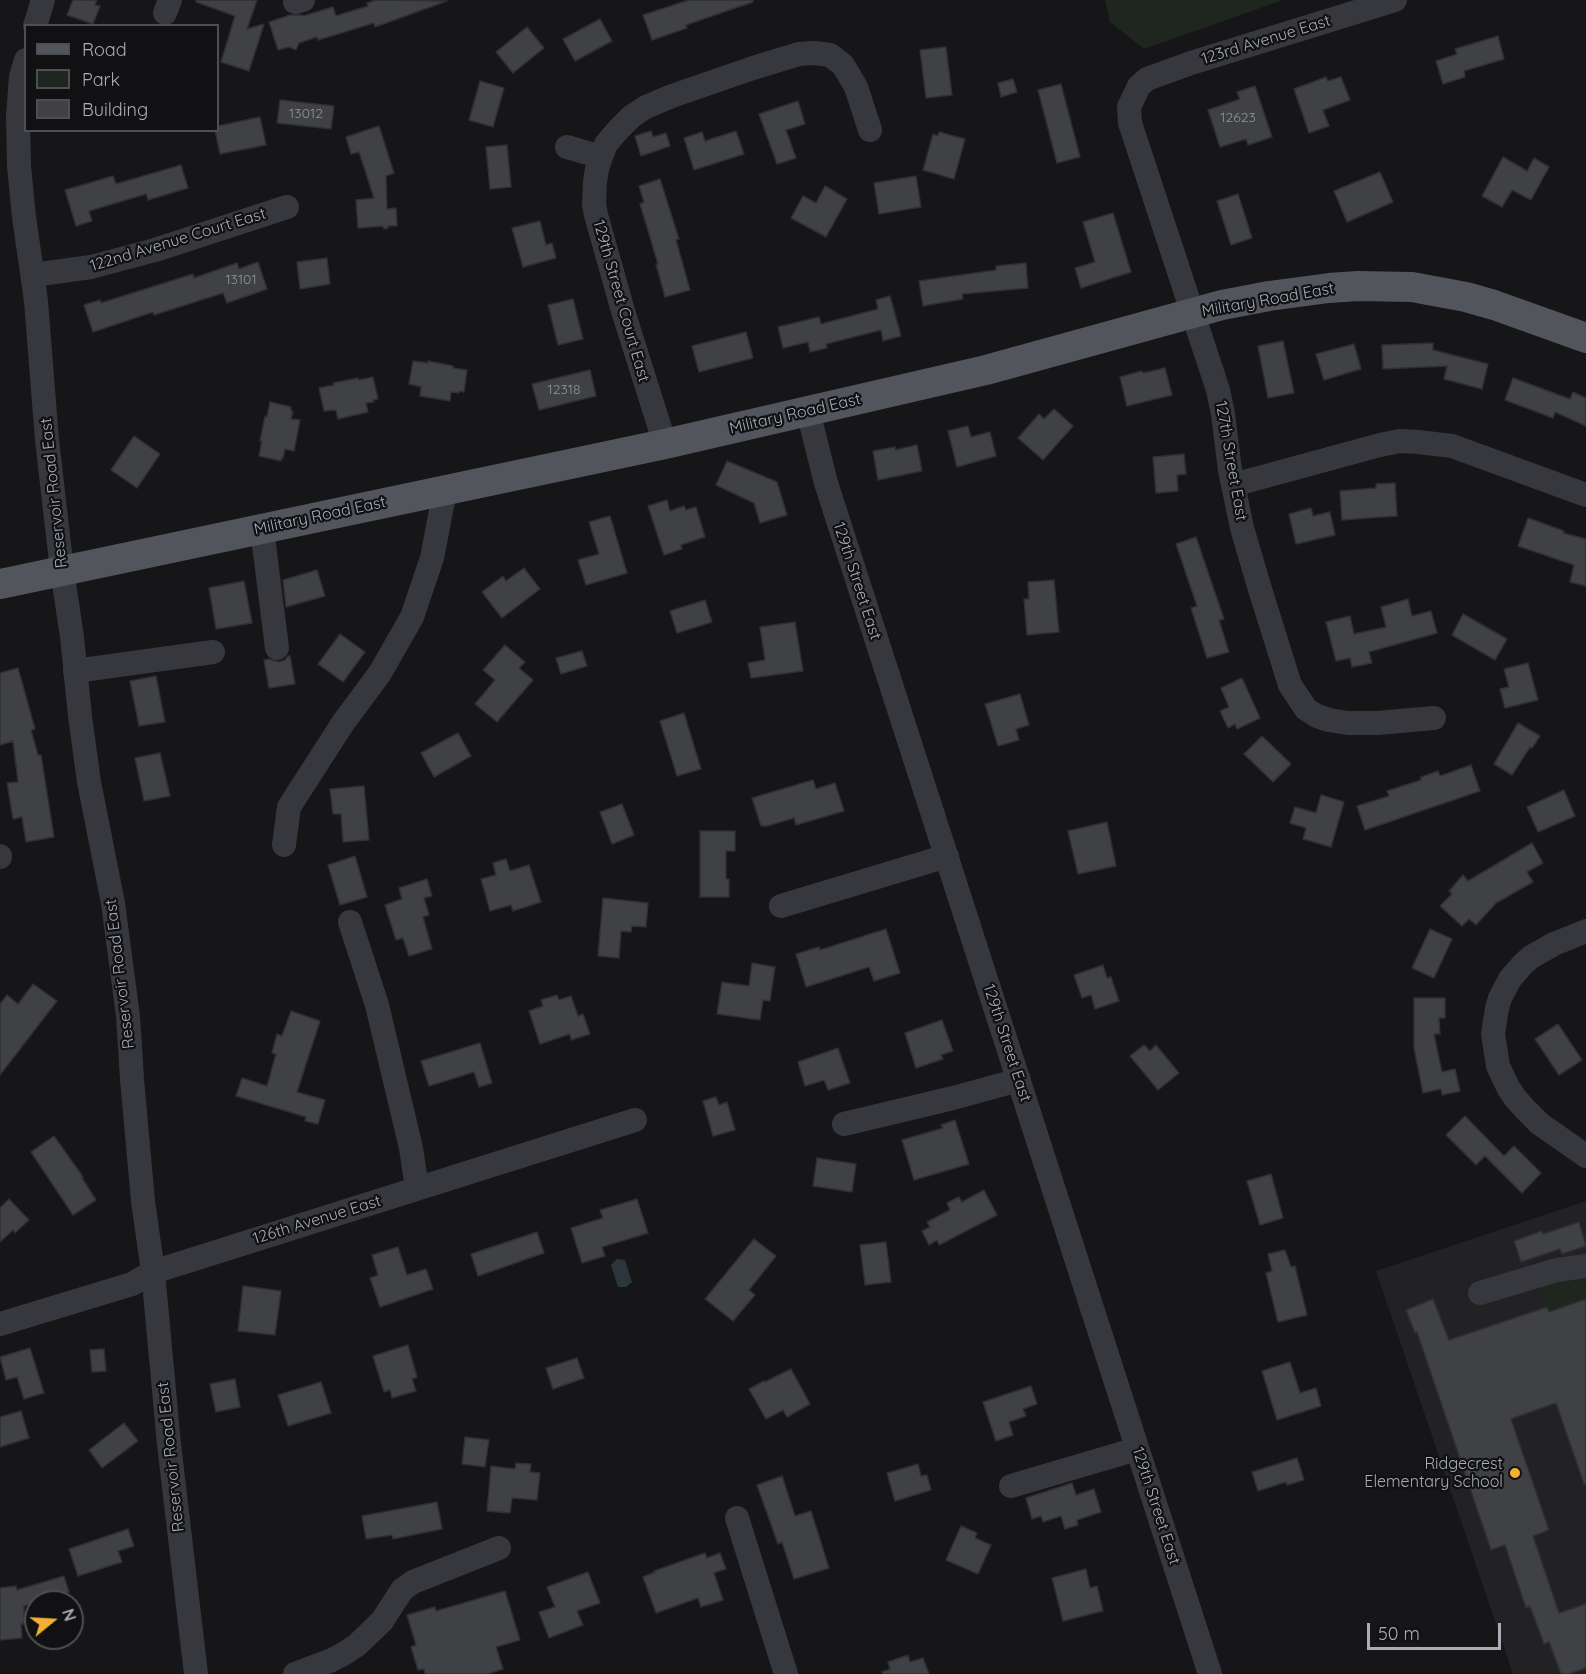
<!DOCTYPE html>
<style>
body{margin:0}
#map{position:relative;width:1586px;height:1674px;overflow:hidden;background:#161618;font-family:Quicksand,sans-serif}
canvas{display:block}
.legend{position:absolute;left:24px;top:24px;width:195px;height:108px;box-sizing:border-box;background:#111113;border:2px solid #4d4f55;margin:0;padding:8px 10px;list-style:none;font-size:18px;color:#a8adb8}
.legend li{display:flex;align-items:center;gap:12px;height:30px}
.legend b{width:30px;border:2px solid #4d4f55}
.north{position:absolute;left:24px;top:1590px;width:60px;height:60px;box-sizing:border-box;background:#111113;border:2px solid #4d4f55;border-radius:50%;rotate:72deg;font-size:16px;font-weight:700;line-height:24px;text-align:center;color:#a8adb8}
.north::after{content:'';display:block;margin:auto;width:21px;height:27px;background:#f2b134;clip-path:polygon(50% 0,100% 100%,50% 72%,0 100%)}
.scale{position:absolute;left:1367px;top:1623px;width:134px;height:27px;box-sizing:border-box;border:3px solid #a8adb8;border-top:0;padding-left:8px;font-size:18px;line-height:21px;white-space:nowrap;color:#a8adb8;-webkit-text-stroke:4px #111113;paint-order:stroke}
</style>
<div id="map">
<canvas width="1586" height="1674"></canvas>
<ul class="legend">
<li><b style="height:8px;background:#53555c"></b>Road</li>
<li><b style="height:16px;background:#1e261f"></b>Park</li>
<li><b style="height:16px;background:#404145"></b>Building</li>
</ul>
<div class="north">N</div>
<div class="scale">50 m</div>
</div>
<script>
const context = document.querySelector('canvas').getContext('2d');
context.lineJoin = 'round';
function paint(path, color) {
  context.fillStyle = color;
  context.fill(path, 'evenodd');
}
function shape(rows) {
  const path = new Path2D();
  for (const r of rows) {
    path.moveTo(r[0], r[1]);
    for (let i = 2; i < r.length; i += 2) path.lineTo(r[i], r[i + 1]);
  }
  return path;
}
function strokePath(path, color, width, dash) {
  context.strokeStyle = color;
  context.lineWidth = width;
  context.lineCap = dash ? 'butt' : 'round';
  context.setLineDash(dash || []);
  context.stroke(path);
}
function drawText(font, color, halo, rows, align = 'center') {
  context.font = font + ' Quicksand,sans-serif';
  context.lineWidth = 4.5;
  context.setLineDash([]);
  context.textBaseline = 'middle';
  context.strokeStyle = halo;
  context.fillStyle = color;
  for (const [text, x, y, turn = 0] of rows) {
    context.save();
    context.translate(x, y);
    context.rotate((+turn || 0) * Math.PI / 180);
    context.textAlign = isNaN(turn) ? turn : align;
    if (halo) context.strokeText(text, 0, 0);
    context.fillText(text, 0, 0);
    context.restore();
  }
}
const built = shape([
 [1586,1201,1586,1674,1513,1674,1376,1271]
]);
const green = shape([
 [1105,0,1283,0,1144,49,1110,22],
 [1581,1274,1586,1289,1586,1299,1549,1312,1541,1287]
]);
const water = shape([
 [617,1259,625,1260,632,1282,626,1287,618,1287,611,1265]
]);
const building = shape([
 [73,0,97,0,95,5,100,6,93,24,67,15,73,0],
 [196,0,257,0,247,29,264,24,249,71,221,62,235,16,196,2,196,0],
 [376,0,447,1,375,27,374,23,318,40,317,37,299,43,296,50,289,47,278,50,269,22,290,15,302,15,303,16,333,7,336,16,368,6,367,3,376,0],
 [689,0,753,0,753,2,686,25,687,28,652,40,643,15,689,0],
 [600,19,612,41,575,61,563,39,600,19],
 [527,27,544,48,513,73,496,52,527,27],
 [1498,36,1504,59,1464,71,1465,77,1443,84,1436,61,1457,54,1455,49,1498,36],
 [946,47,952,95,926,98,920,50,946,47],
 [1326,77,1328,81,1341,77,1350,100,1323,110,1329,126,1309,133,1294,89,1326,77],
 [1013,79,1017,92,1001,97,998,83,1013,79],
 [480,81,504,88,493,127,469,120,480,81],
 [1061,84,1080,157,1057,163,1038,90,1061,84],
 [1255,86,1272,137,1248,145,1246,139,1220,147,1208,110,1240,99,1237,92,1255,86],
 [280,100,334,106,331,129,277,123,280,100],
 [798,101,805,124,786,130,796,158,777,164,759,114,798,101],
 [260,117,266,145,220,154,215,130,218,130,218,126,260,117],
 [379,126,394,173,386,176,387,209,396,208,397,226,388,226,388,228,384,229,383,226,358,228,356,200,374,198,359,152,351,154,346,137,379,126],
 [651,131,653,137,666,133,670,146,641,156,635,136,651,131],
 [736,131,744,154,694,170,684,138,702,132,705,141,736,131],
 [939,132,965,139,954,179,923,170,933,134,938,136,939,132],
 [507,145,511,187,490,189,486,147,507,145],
 [1503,157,1527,171,1534,158,1549,167,1531,200,1512,190,1502,207,1482,196,1503,157],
 [181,165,188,188,148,200,146,194,89,211,92,221,76,226,65,190,113,176,116,184,181,165],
 [1380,172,1393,202,1347,222,1334,191,1380,172],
 [916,176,921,207,879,214,874,183,916,176],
 [660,179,679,239,676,240,690,290,665,297,656,264,658,264,640,204,644,202,639,186,660,179],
 [825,186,847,199,826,237,791,218,803,196,816,203,825,186],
 [1238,194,1252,238,1231,245,1217,201,1238,194],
 [1113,213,1131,272,1081,288,1075,268,1095,262,1083,222,1113,213],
 [540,221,546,245,552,243,556,258,523,267,512,228,540,221],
 [327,258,330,284,300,289,297,262,327,258],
 [258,262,267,289,227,303,223,293,154,315,153,312,93,332,84,305,100,300,101,303,193,274,194,278,237,263,239,269,258,262],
 [1026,263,1028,288,962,294,963,299,923,306,919,281,996,270,996,266,1026,263],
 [890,296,901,336,883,341,881,330,826,344,827,348,810,352,808,342,783,348,778,327,819,317,821,324,878,309,876,300,890,296],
 [573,299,583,339,558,345,548,305,573,299],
 [746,332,753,358,699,372,692,346,746,332],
 [1283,341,1294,393,1268,398,1258,346,1283,341],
 [1433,343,1433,350,1488,364,1482,389,1444,379,1447,366,1383,369,1382,345,1433,343],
 [1354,344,1361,369,1324,380,1316,354,1354,344],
 [413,361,428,363,428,361,453,366,453,368,467,370,464,392,459,391,459,393,451,392,450,401,420,396,421,387,409,384,413,361],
 [1165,368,1172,395,1127,406,1120,377,1142,371,1143,373,1165,368],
 [590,370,596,396,539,410,532,384,590,370],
 [373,377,378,399,373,400,374,402,366,403,368,412,338,419,336,410,324,411,319,388,334,385,333,383,358,378,359,380,373,377],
 [1513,378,1570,399,1573,392,1586,398,1586,426,1555,412,1553,418,1505,400,1513,378],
 [270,402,291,407,291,411,293,411,291,419,300,420,294,451,285,449,283,458,282,457,281,461,259,456,262,441,260,441,265,416,267,417,270,402],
 [1054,409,1073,426,1043,460,1018,438,1039,414,1044,419,1054,409],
 [968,426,971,437,990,432,996,456,957,467,948,431,968,426],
 [134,436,160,454,137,488,111,470,134,436],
 [917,445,922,471,878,480,873,451,895,447,895,450,917,445],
 [1184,454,1186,474,1177,475,1178,491,1156,493,1153,457,1184,454],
 [727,461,777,482,787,515,760,523,754,503,716,485,727,461],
 [1395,483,1397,516,1342,520,1340,491,1376,488,1376,484,1395,483],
 [667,500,670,511,684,506,686,510,696,507,705,537,681,545,682,549,664,555,648,506,667,500],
 [1311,508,1313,516,1330,512,1335,535,1296,544,1289,514,1311,508],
 [610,516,627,573,586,585,578,560,599,554,589,522,610,516],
 [1528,518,1564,531,1563,533,1586,539,1586,586,1570,582,1574,565,1518,546,1528,518],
 [1196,537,1224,619,1219,620,1229,652,1207,658,1191,608,1197,606,1176,544,1196,537],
 [524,568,540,589,502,618,482,592,503,576,506,581,524,568],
 [317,570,325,596,286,607,283,580,317,570],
 [1054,580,1059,632,1027,635,1024,599,1029,599,1028,582,1054,580],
 [244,581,252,623,216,629,209,588,244,581],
 [1408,599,1412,616,1431,611,1437,633,1369,652,1372,663,1352,667,1350,658,1336,661,1326,622,1350,616,1354,634,1386,627,1381,607,1408,599],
 [705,600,712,622,677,633,670,611,705,600],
 [1463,614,1507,639,1495,660,1452,635,1463,614],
 [795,622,803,671,751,678,748,663,765,660,760,627,795,622],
 [340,634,365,652,343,682,318,664,340,634],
 [505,645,525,662,519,668,533,680,497,722,475,704,495,680,483,670,505,645],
 [582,651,587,666,561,674,556,658,582,651],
 [288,656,290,656,295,684,269,688,264,660,269,659,279,662,285,660,288,656],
 [1528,663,1538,700,1505,708,1500,689,1509,687,1504,669,1528,663],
 [18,668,35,729,31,730,38,755,41,755,54,837,26,842,22,817,13,819,7,783,18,782,13,741,0,745,0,673,18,668],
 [156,676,165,722,139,726,130,681,156,676],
 [1242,678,1260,718,1237,729,1235,724,1228,728,1220,711,1229,707,1221,688,1242,678],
 [1020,694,1029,725,1016,729,1019,740,998,746,985,704,1020,694],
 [684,713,701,769,677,776,660,721,684,713],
 [1518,723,1540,736,1532,748,1530,747,1512,775,1494,764,1518,723],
 [458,733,471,756,434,777,421,753,458,733],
 [1262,736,1291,764,1273,782,1244,754,1262,736],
 [160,753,170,796,144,801,135,758,160,753],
 [1471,765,1480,791,1365,830,1357,806,1389,796,1387,791,1421,780,1421,777,1438,771,1440,776,1471,765],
 [813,780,816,789,835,783,844,811,796,825,794,818,767,826,761,826,752,798,813,780],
 [364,786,369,840,343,842,341,814,333,814,330,789,364,786],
 [1564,790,1575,816,1538,832,1527,807,1564,790],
 [1321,795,1344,802,1331,847,1303,839,1306,828,1290,823,1295,807,1316,813,1321,795],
 [622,804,634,835,612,844,600,812,622,804],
 [1107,822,1116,866,1078,874,1068,831,1107,822],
 [700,831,735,831,735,851,726,851,726,879,729,879,729,897,700,897,700,831],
 [1532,843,1543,863,1527,872,1533,882,1496,903,1476,925,1469,919,1462,926,1440,906,1452,894,1449,891,1463,875,1468,881,1532,843],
 [355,856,367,897,340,905,328,865,355,856],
 [506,859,510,871,529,865,541,902,513,911,511,905,490,911,481,879,496,875,493,863,506,859],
 [427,879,432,896,424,898,429,915,423,917,432,949,409,956,403,938,396,940,385,905,402,899,399,888,427,879],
 [603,898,648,903,646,927,632,926,631,932,621,931,619,958,598,956,603,898],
 [886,929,900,973,874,981,869,967,806,987,796,954,819,947,820,950,886,929],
 [1430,929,1452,939,1434,978,1412,968,1430,929],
 [752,963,775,967,770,1001,763,1000,760,1020,717,1014,722,982,749,986,752,963],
 [1103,965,1107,978,1111,977,1119,1001,1095,1009,1091,995,1082,998,1074,975,1103,965],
 [33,984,57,1001,0,1075,0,1004,7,995,18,1004,33,984],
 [557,995,559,1000,571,996,578,1016,583,1014,590,1034,571,1040,570,1034,540,1044,529,1011,543,1006,541,1000,557,995],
 [1414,998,1445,998,1445,1018,1439,1018,1440,1034,1434,1034,1442,1072,1455,1069,1460,1091,1442,1095,1441,1089,1423,1093,1414,1048,1414,998],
 [291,1011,320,1021,297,1092,325,1100,318,1124,305,1121,306,1117,236,1096,242,1078,267,1086,276,1054,272,1053,277,1034,282,1036,291,1011],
 [942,1020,953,1051,941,1055,943,1059,916,1068,905,1033,942,1020],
 [1558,1024,1582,1060,1559,1075,1535,1039,1558,1024],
 [480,1043,492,1083,479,1087,474,1072,429,1086,421,1061,480,1043],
 [1144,1045,1150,1051,1156,1045,1179,1073,1158,1090,1130,1056,1144,1045],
 [838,1048,850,1083,828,1090,824,1080,805,1086,798,1062,838,1048],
 [716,1097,719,1105,727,1102,735,1130,713,1136,703,1101,716,1097],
 [1465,1116,1504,1156,1514,1146,1541,1173,1522,1193,1485,1156,1476,1165,1446,1135,1465,1116],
 [955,1120,969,1164,914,1180,902,1140,943,1128,941,1125,955,1120],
 [54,1136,83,1177,82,1178,96,1200,73,1215,31,1152,54,1136],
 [817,1158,856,1164,852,1192,813,1186,817,1158],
 [1271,1174,1283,1218,1260,1225,1247,1181,1271,1174],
 [984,1190,997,1215,939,1245,937,1240,929,1245,922,1231,930,1227,927,1222,950,1210,947,1203,959,1197,962,1202,984,1190],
 [9,1199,29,1220,15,1233,13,1230,0,1242,0,1208,9,1199],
 [637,1199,648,1233,602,1247,605,1256,582,1263,571,1228,603,1218,600,1210,637,1199],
 [1579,1222,1586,1246,1562,1254,1560,1249,1521,1262,1514,1241,1542,1231,1543,1234,1579,1222],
 [537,1232,544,1253,478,1276,471,1254,537,1232],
 [754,1239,776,1256,749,1290,755,1295,733,1321,705,1299,754,1239],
 [886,1242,891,1282,865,1285,860,1245,886,1242],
 [398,1247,407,1275,426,1269,433,1289,380,1307,370,1278,378,1275,372,1255,398,1247],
 [1285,1250,1291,1267,1295,1266,1307,1315,1278,1322,1266,1273,1272,1271,1268,1254,1285,1250],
 [243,1286,281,1291,275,1335,238,1331,243,1286],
 [1433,1299,1449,1340,1547,1307,1549,1312,1586,1299,1586,1484,1584,1484,1556,1403,1511,1419,1549,1530,1533,1536,1559,1613,1586,1604,1586,1668,1569,1674,1561,1674,1549,1642,1544,1644,1530,1606,1526,1608,1505,1545,1491,1550,1417,1332,1415,1333,1406,1310,1433,1299],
 [408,1345,417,1377,412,1379,416,1391,392,1398,390,1390,384,1392,373,1356,408,1345],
 [30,1348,44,1393,24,1399,17,1377,6,1380,0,1357,30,1348],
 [104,1349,106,1371,92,1372,90,1350,104,1349],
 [577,1358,584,1378,553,1389,546,1368,577,1358],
 [1290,1362,1300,1393,1316,1388,1321,1406,1277,1420,1262,1371,1290,1362],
 [791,1369,810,1404,787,1417,783,1410,766,1419,749,1389,764,1381,765,1382,791,1369],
 [235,1379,240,1407,216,1412,210,1384,235,1379],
 [321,1382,331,1413,288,1426,278,1395,321,1382],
 [1031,1386,1037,1404,1023,1409,1026,1416,1009,1422,1013,1435,996,1441,983,1402,1031,1386],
 [21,1411,29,1438,0,1447,0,1417,21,1411],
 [124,1423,138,1441,102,1468,89,1450,124,1423],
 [465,1437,489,1440,485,1467,462,1464,465,1437],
 [1297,1458,1304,1480,1287,1485,1286,1482,1258,1491,1252,1472,1297,1458],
 [516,1463,531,1464,530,1472,540,1473,537,1500,512,1498,510,1513,487,1511,491,1466,515,1469,516,1463],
 [918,1464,921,1476,927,1475,931,1490,895,1501,887,1473,918,1464],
 [782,1476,795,1516,811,1511,829,1568,794,1579,782,1542,778,1544,757,1485,782,1476],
 [1072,1483,1076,1495,1094,1489,1101,1512,1077,1520,1078,1525,1065,1529,1061,1516,1043,1522,1041,1516,1032,1519,1026,1498,1072,1483],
 [437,1502,442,1529,393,1539,392,1535,366,1539,362,1516,437,1502],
 [961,1526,977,1533,975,1538,991,1545,978,1574,946,1560,961,1526],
 [128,1529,134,1546,118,1551,122,1562,78,1576,69,1549,128,1529],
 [705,1553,707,1558,720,1553,726,1569,714,1573,723,1600,701,1607,698,1598,656,1613,643,1577,655,1572,654,1571,705,1553],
 [1086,1569,1090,1588,1097,1586,1103,1611,1063,1621,1052,1578,1086,1569],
 [588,1572,600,1603,577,1611,583,1625,549,1638,539,1612,555,1607,547,1587,588,1572],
 [64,1576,69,1592,24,1606,24,1624,21,1624,22,1638,0,1640,0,1588,16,1586,17,1590,64,1576],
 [505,1591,520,1640,496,1647,503,1669,488,1674,425,1674,424,1669,418,1670,411,1647,416,1645,407,1615,435,1607,436,1611,505,1591],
 [908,1655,910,1662,923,1658,929,1674,883,1674,882,1672,890,1669,888,1662,908,1655]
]);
const minor = shape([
 [1395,0,1191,63,1147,79,1139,86,1129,107,1130,123,1218,390,1223,414,1230,470,1242,528,1259,586,1290,685,1306,709,1317,716,1329,720,1348,723,1377,723,1434,718],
 [295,2,303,0],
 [165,13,170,0],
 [35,26,43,0],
 [26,60,21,77,18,116,19,166,24,217,36,301,47,440,62,570,72,637,80,716,89,782,113,903,128,1016,132,1079,143,1201,153,1272,169,1444,196,1674],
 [567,147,601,157,597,169,595,182,594,204,596,215,623,311,665,444],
 [601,157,606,144,618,130,632,116,646,107,672,96,753,68,799,54,814,53,830,55,843,65,856,87,870,130],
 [33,275,91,267,155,250,287,207],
 [808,411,826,483,1210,1674],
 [1233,485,1380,445,1400,441,1418,442,1452,446,1586,495],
 [262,529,277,648],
 [75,671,213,652],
 [284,845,289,807,343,723,380,673,412,617,432,558,445,490],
 [0,856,0,857],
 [781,906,947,856],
 [350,922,377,1005,411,1148,417,1188],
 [1586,931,1554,944,1531,957,1523,964,1510,979,1500,998,1497,1008,1493,1034,1498,1066,1509,1089,1516,1099,1525,1109,1540,1124,1586,1156],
 [844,1124,953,1098,1019,1080],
 [1480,1293,1557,1270,1586,1266],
 [0,1324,132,1284,153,1272,635,1120],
 [1011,1486,1137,1449],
 [737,1518,786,1674],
 [295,1674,332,1660,345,1653,357,1645,382,1621,402,1590,413,1582,499,1548]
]);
const major = shape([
 [0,584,665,444,986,370,1222,305,1269,296,1329,288,1358,286,1412,287,1466,297,1494,305,1586,338]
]);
const markers = [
 [1515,1473,6,"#f2b134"]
];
const numberNames = [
 ["13012",306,114],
 ["12623",1238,118],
 ["13101",241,280],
 ["12318",564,390]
];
const streetNames = [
 ["123rd Avenue East",1266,40,-17],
 ["122nd Avenue Court East",178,240,-17],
 ["Military Road East",1268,300,-10],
 ["129th Street Court East",621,301,74],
 ["Military Road East",795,414,-13],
 ["127th Street East",1231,461,80],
 ["Reservoir Road East",54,493,-96],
 ["Military Road East",320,516,-12],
 ["129th Street East",857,581,72],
 ["Reservoir Road East",120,974,-97],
 ["129th Street East",1007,1043,72],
 ["126th Avenue East",317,1220,-17],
 ["Reservoir Road East",171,1457,-96],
 ["129th Street East",1156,1506,72]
];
const poiNames = [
 ["Ridgecrest",1503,1464],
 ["Elementary School",1503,1482]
];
paint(built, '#222225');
paint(green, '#1e261f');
paint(water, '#2c353c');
paint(building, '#404145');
strokePath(building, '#303034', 1.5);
strokePath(minor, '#37383d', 24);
strokePath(major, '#53555c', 30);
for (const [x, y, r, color] of markers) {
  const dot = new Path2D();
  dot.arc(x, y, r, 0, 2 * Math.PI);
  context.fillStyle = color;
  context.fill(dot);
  strokePath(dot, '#111113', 2);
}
drawText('14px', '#8e929b', null, numberNames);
drawText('16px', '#a8adb8', '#111113', streetNames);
drawText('16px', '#a8adb8', '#111113', poiNames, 'right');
</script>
